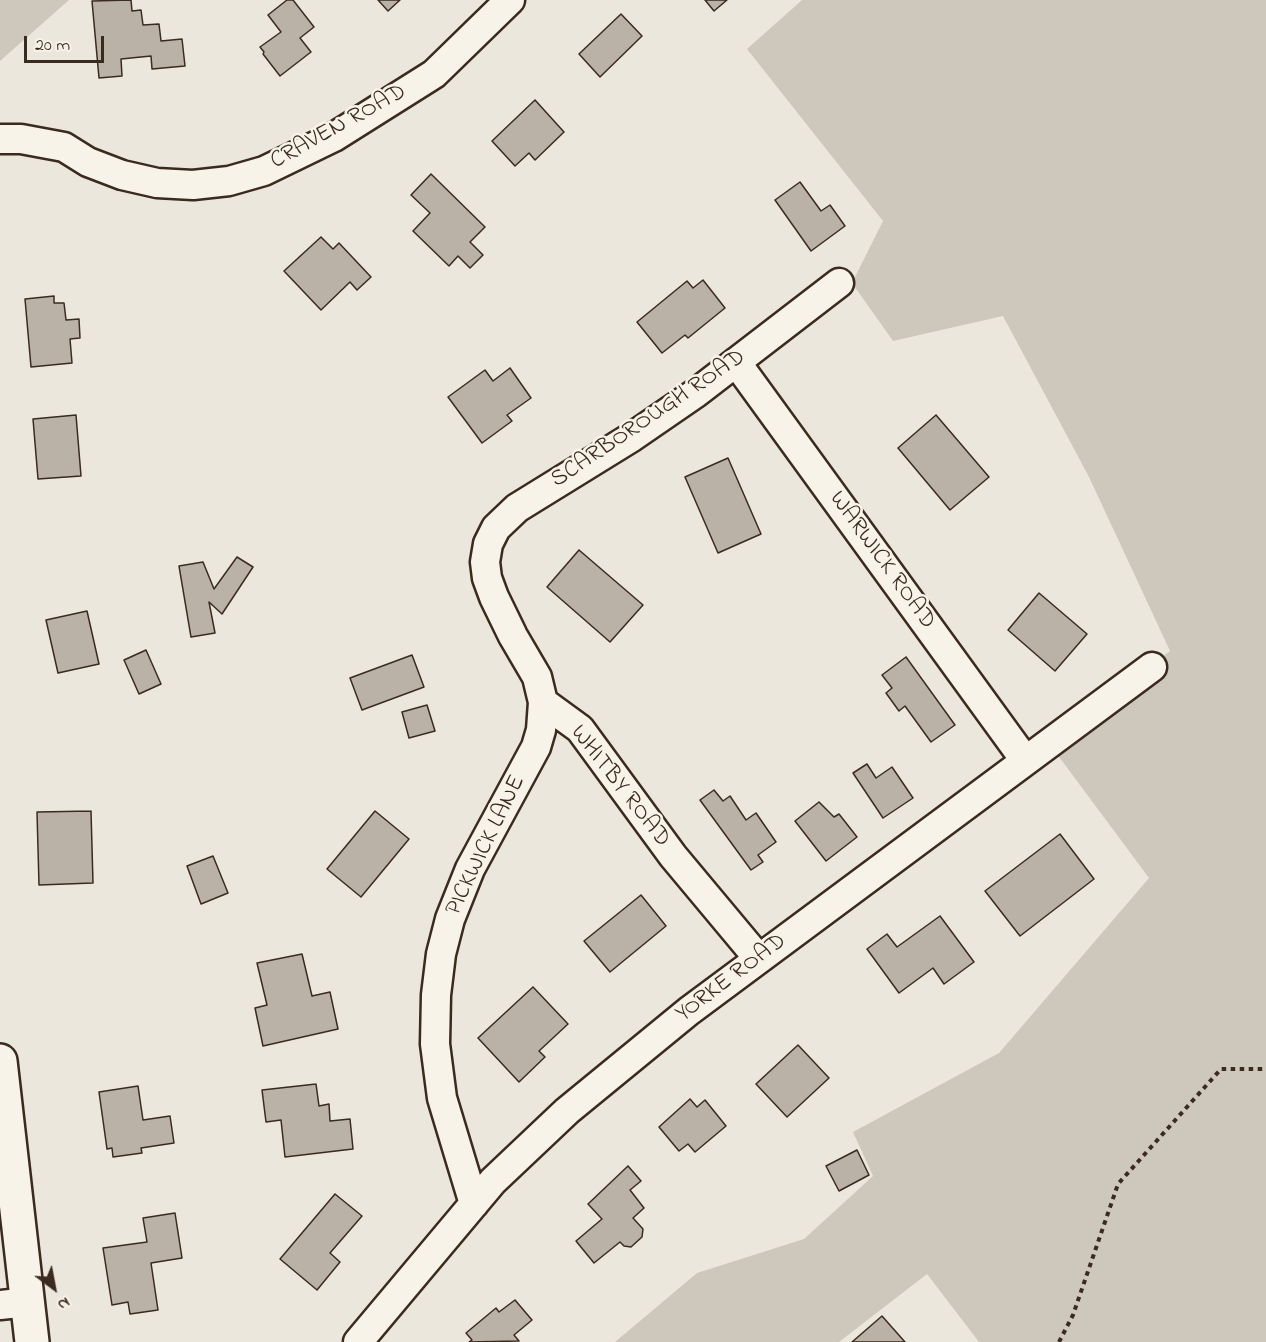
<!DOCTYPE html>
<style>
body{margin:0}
#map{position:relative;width:1266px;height:1342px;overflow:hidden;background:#ece7dc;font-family:"Indie Flower",sans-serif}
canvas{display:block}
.north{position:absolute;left:24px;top:1258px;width:60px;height:60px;-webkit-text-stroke:4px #f7f3e8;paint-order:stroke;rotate:148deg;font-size:16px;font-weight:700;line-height:24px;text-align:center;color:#3b2a1e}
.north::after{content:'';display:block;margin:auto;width:21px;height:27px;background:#3b2a1e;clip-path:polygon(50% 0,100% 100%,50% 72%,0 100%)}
.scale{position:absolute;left:24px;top:36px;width:80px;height:27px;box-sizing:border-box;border:3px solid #3b2a1e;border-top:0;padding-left:8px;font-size:18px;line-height:21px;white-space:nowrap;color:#3b2a1e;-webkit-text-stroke:4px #f7f3e8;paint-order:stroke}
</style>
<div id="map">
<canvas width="1266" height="1342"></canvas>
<div class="north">N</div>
<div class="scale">20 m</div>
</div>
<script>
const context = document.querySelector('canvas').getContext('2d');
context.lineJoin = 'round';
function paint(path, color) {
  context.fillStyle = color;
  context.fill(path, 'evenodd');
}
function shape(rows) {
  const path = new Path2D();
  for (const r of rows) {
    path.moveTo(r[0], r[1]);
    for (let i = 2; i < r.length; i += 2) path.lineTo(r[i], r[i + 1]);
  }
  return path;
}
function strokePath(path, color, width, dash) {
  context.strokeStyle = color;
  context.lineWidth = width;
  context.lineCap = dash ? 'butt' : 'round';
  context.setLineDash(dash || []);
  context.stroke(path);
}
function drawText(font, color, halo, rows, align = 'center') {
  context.font = font + ' "Indie Flower",sans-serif';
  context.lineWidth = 5;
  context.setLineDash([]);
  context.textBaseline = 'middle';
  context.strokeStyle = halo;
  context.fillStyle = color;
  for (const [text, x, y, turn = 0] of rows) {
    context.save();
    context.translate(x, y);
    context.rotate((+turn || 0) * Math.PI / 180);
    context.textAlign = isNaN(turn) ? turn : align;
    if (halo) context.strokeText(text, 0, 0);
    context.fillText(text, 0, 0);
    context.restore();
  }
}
const green = shape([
 [0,0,69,0,0,61],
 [802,0,1266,0,1266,1342,979,1342,927,1274,839,1342,615,1342,697,1273,804,1239,873,1176,853,1132,999,1053,1149,878,1048,742,1170,651,1089,477,1003,316,893,341,852,283,883,221,747,49]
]);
const building = shape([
 [131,0,132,11,141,10,143,25,159,24,161,41,182,39,185,66,152,69,151,56,121,59,122,76,99,78,92,1,131,0],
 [287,0,293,0,314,27,300,38,311,52,280,76,263,54,264,52,260,47,281,32,268,15,287,0],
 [378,0,400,0,388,11,378,0],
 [705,0,727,0,714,11,705,0],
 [621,14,642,36,600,77,579,54,621,14],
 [535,100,564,132,535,160,529,153,515,166,492,141,535,100],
 [431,174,485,227,470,242,483,255,470,268,458,256,449,266,413,231,430,213,411,195,431,174],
 [800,182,821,211,830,205,845,226,811,251,775,200,800,182],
 [321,237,333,249,339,243,371,277,357,290,350,282,321,310,284,271,321,237],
 [703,280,725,308,688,338,685,335,662,353,637,322,687,281,693,288,703,280],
 [54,296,54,303,64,303,66,320,79,319,80,338,70,339,72,363,31,367,25,299,54,296],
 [510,368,531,398,507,415,512,421,482,443,448,397,485,370,493,381,510,368],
 [76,415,81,476,38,479,33,419,76,415],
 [936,415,989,477,950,510,898,448,936,415],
 [728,458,761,534,718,553,685,477,728,458],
 [579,550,643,605,610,642,547,587,579,550],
 [237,557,253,567,222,614,209,602,215,633,191,637,179,566,203,562,214,589,237,557],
 [1039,593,1087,634,1055,671,1008,630,1039,593],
 [87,611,99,664,58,673,46,620,87,611],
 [146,650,161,684,139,694,124,660,146,650],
 [412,655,424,687,362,710,350,678,412,655],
 [906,657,955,725,931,742,905,706,899,711,886,693,892,688,882,675,906,657],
 [427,705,435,731,409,738,402,712,427,705],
 [867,764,876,778,892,767,913,798,883,818,853,773,867,764],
 [714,790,723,801,730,796,746,820,756,813,776,842,758,855,763,862,751,870,700,800,714,790],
 [819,802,834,817,839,814,857,837,826,861,795,821,819,802],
 [91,811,93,883,39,885,37,812,91,811],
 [375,811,409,839,361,897,327,869,375,811],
 [1060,834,1094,879,1020,936,985,891,1060,834],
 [213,856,228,893,201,904,187,866,213,856],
 [641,895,666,926,610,972,584,941,641,895],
 [940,916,974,962,944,984,933,968,899,993,867,949,887,934,897,947,940,916],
 [302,954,312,996,330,992,338,1029,263,1046,255,1008,267,1005,257,963,302,954],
 [533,987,568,1024,539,1051,545,1057,519,1082,478,1038,533,987],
 [798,1045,829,1078,787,1117,756,1084,798,1045],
 [316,1084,319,1106,329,1104,330,1121,350,1119,353,1149,285,1157,281,1120,266,1122,262,1090,316,1084],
 [138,1086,143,1120,170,1116,174,1143,141,1148,142,1153,113,1157,112,1148,107,1149,99,1092,138,1086],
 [690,1099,697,1107,705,1100,726,1126,695,1152,688,1144,679,1151,659,1127,690,1099],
 [857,1150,869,1175,839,1191,826,1166,857,1150],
 [628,1166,641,1181,630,1190,644,1208,633,1218,643,1229,642,1237,631,1247,624,1246,620,1242,594,1263,576,1241,602,1219,588,1204,628,1166],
 [335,1194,362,1216,330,1253,340,1262,317,1290,280,1259,335,1194],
 [175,1213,182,1258,151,1263,158,1310,130,1314,128,1302,112,1305,103,1248,147,1242,143,1218,175,1213],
 [515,1300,532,1320,514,1335,519,1341,469,1342,472,1340,466,1333,496,1308,499,1312,515,1300],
 [882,1316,905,1342,852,1342,882,1316]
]);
const path = shape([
 [1059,1342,1073,1315,1118,1184,1221,1069,1266,1069]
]);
const street = shape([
 [0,139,21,139,64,147,88,162,122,175,157,183,193,185,229,181,264,171,334,137,434,74,510,0],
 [736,362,1025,760],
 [759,959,673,856,580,729,543,702,537,677,513,636,494,597,487,578,485,562,488,544,496,528,517,508,632,437,696,393,839,283],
 [474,1204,442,1098,435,1044,436,995,441,954,450,919,470,869,536,747,541,730,543,702],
 [0,1305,28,1302],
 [358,1342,493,1181,567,1111,689,1011,1152,667]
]);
const secondary = shape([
 [0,1061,32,1342]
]);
const streetNames = [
 ["CRAVEN ROAD",339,128,-29],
 ["SCARBOROUGH ROAD",649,420,-34],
 ["WARWICK ROAD",881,561,54],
 ["WHITBY ROAD",619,787,52],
 ["PICKWICK LANE",487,846,-64],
 ["YORKE ROAD",732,979,-37]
];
paint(green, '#cec8bc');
paint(building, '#bab2a7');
strokePath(building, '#3b2a1e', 1.5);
strokePath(street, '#3b2a1e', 33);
strokePath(secondary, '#3b2a1e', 38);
strokePath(path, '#3b2a1e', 4, [4.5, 4.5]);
strokePath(street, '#f7f3e8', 28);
strokePath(secondary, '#f7f3e8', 33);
drawText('24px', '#3b2a1e', '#f7f3e8', streetNames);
</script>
